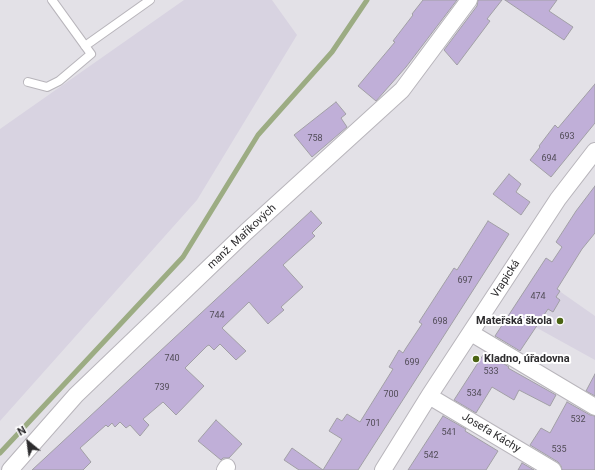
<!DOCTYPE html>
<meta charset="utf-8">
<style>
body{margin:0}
#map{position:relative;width:595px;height:470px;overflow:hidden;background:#e3e1e7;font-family:Roboto,sans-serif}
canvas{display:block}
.north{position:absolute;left:8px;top:422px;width:40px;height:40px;-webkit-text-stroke:3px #fff;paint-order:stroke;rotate:331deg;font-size:11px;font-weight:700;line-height:16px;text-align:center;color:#2d2c2e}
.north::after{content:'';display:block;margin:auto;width:14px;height:18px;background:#2d2c2e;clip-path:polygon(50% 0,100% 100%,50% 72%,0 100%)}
</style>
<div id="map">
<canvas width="595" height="470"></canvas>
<div class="north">N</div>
</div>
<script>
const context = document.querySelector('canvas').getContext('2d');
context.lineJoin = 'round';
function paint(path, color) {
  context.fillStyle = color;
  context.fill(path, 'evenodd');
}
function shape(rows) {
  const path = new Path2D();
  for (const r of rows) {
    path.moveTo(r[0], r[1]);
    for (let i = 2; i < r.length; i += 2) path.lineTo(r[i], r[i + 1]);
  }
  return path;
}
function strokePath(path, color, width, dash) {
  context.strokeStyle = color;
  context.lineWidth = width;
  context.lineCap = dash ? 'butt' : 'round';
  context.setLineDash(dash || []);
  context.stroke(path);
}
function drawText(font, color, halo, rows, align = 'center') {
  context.font = font + ' Roboto,sans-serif';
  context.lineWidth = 4;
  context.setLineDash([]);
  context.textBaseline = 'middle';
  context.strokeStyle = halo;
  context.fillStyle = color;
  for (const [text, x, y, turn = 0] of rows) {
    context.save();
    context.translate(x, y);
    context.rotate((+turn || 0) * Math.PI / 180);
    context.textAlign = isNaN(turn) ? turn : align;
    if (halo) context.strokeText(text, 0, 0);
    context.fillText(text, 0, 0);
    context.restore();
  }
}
const built = shape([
 [184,0,272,0,297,35,197,200,0,421,0,129],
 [535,274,595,316,595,360,510,313]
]);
const stream = shape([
 [0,453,183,257,258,135,332,52,367,0]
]);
const building = shape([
 [423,0,457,0,406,67,376,101,358,86,395,42,393,41,413,15,412,14,423,0],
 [478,0,502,0,487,19,490,21,457,65,444,50,477,6,478,0],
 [505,0,557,0,549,11,573,27,564,40,505,0],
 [595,84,595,123,551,177,530,160,540,147,539,146,555,125,558,128,595,84],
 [336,102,346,114,341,118,347,127,312,157,294,135,336,102],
 [509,174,521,184,516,192,530,202,521,215,493,194,509,174],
 [595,186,595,233,582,249,557,289,560,291,556,297,560,300,553,312,548,309,520,351,495,336,546,258,552,262,562,247,556,242,576,211,595,186],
 [311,211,322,223,312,233,315,236,283,265,303,287,281,307,284,310,270,322,268,324,249,302,222,328,246,351,236,360,220,344,214,350,209,345,207,346,185,368,204,386,176,415,163,402,143,419,149,425,140,436,130,425,126,428,120,422,115,427,112,423,108,427,106,425,80,448,91,462,83,470,32,470,311,211],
 [488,221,509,234,358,470,299,470,284,460,292,448,323,470,342,439,329,431,337,418,342,421,347,414,360,422,393,369,389,367,399,350,403,353,406,348,422,324,419,322,454,268,457,270,488,221],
 [485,352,509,367,508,368,556,395,550,406,519,390,514,400,492,387,476,413,454,400,485,352],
 [595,374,595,396,586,391,595,374],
 [567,402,590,415,595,416,595,470,562,470,561,466,558,462,530,445,541,428,550,433,567,402],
 [443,416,466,429,465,431,498,451,486,470,408,470,443,416],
 [216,420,242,444,229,458,223,458,221,460,198,441,216,420],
 [522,463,534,470,518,470,522,463]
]);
const lane = shape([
 [85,46,150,0],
 [28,82,47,87,59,81,91,54,52,0]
]);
const street = shape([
 [471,333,595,407],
 [429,396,553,470],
 [10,470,76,395,246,232,402,90,469,0],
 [225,470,227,467],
 [383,470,429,396,558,199,595,151]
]);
const markers = [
 [560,321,4,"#4b6414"],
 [476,359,4,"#4b6414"]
];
const numberNames = [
 ["693",567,137],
 ["758",315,139],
 ["694",549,159],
 ["697",465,281],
 ["474",538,297],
 ["744",217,316],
 ["698",440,322],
 ["740",172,359],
 ["699",412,363],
 ["533",491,372],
 ["739",162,388],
 ["534",474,394],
 ["700",391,395],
 ["532",578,420],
 ["701",373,424],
 ["541",449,433],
 ["535",559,450],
 ["542",431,456]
];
const streetNames = [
 ["manž. Maříkových",242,237,-43],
 ["Vrapická",506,279,-57],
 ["Josefa Káchy",491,433,31]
];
const poiNames = [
 ["Mateřská škola",552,321],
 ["Kladno, úřadovna",484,359,"left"]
];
paint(built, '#d8d3e1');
strokePath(stream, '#9cac83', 5);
paint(building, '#c0afd8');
strokePath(building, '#a19fa5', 1);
strokePath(lane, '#b8b5bb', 10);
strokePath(street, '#b8b5bb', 18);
strokePath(lane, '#fff', 8);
strokePath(street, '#fff', 16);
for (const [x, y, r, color] of markers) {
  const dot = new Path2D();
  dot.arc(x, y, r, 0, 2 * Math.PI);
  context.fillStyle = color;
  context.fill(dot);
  strokePath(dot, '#fff', 1.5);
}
drawText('9px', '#524d58', null, numberNames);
drawText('11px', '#2d2c2e', '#fff', streetNames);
drawText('bold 11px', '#2d2c2e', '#fff', poiNames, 'right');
</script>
